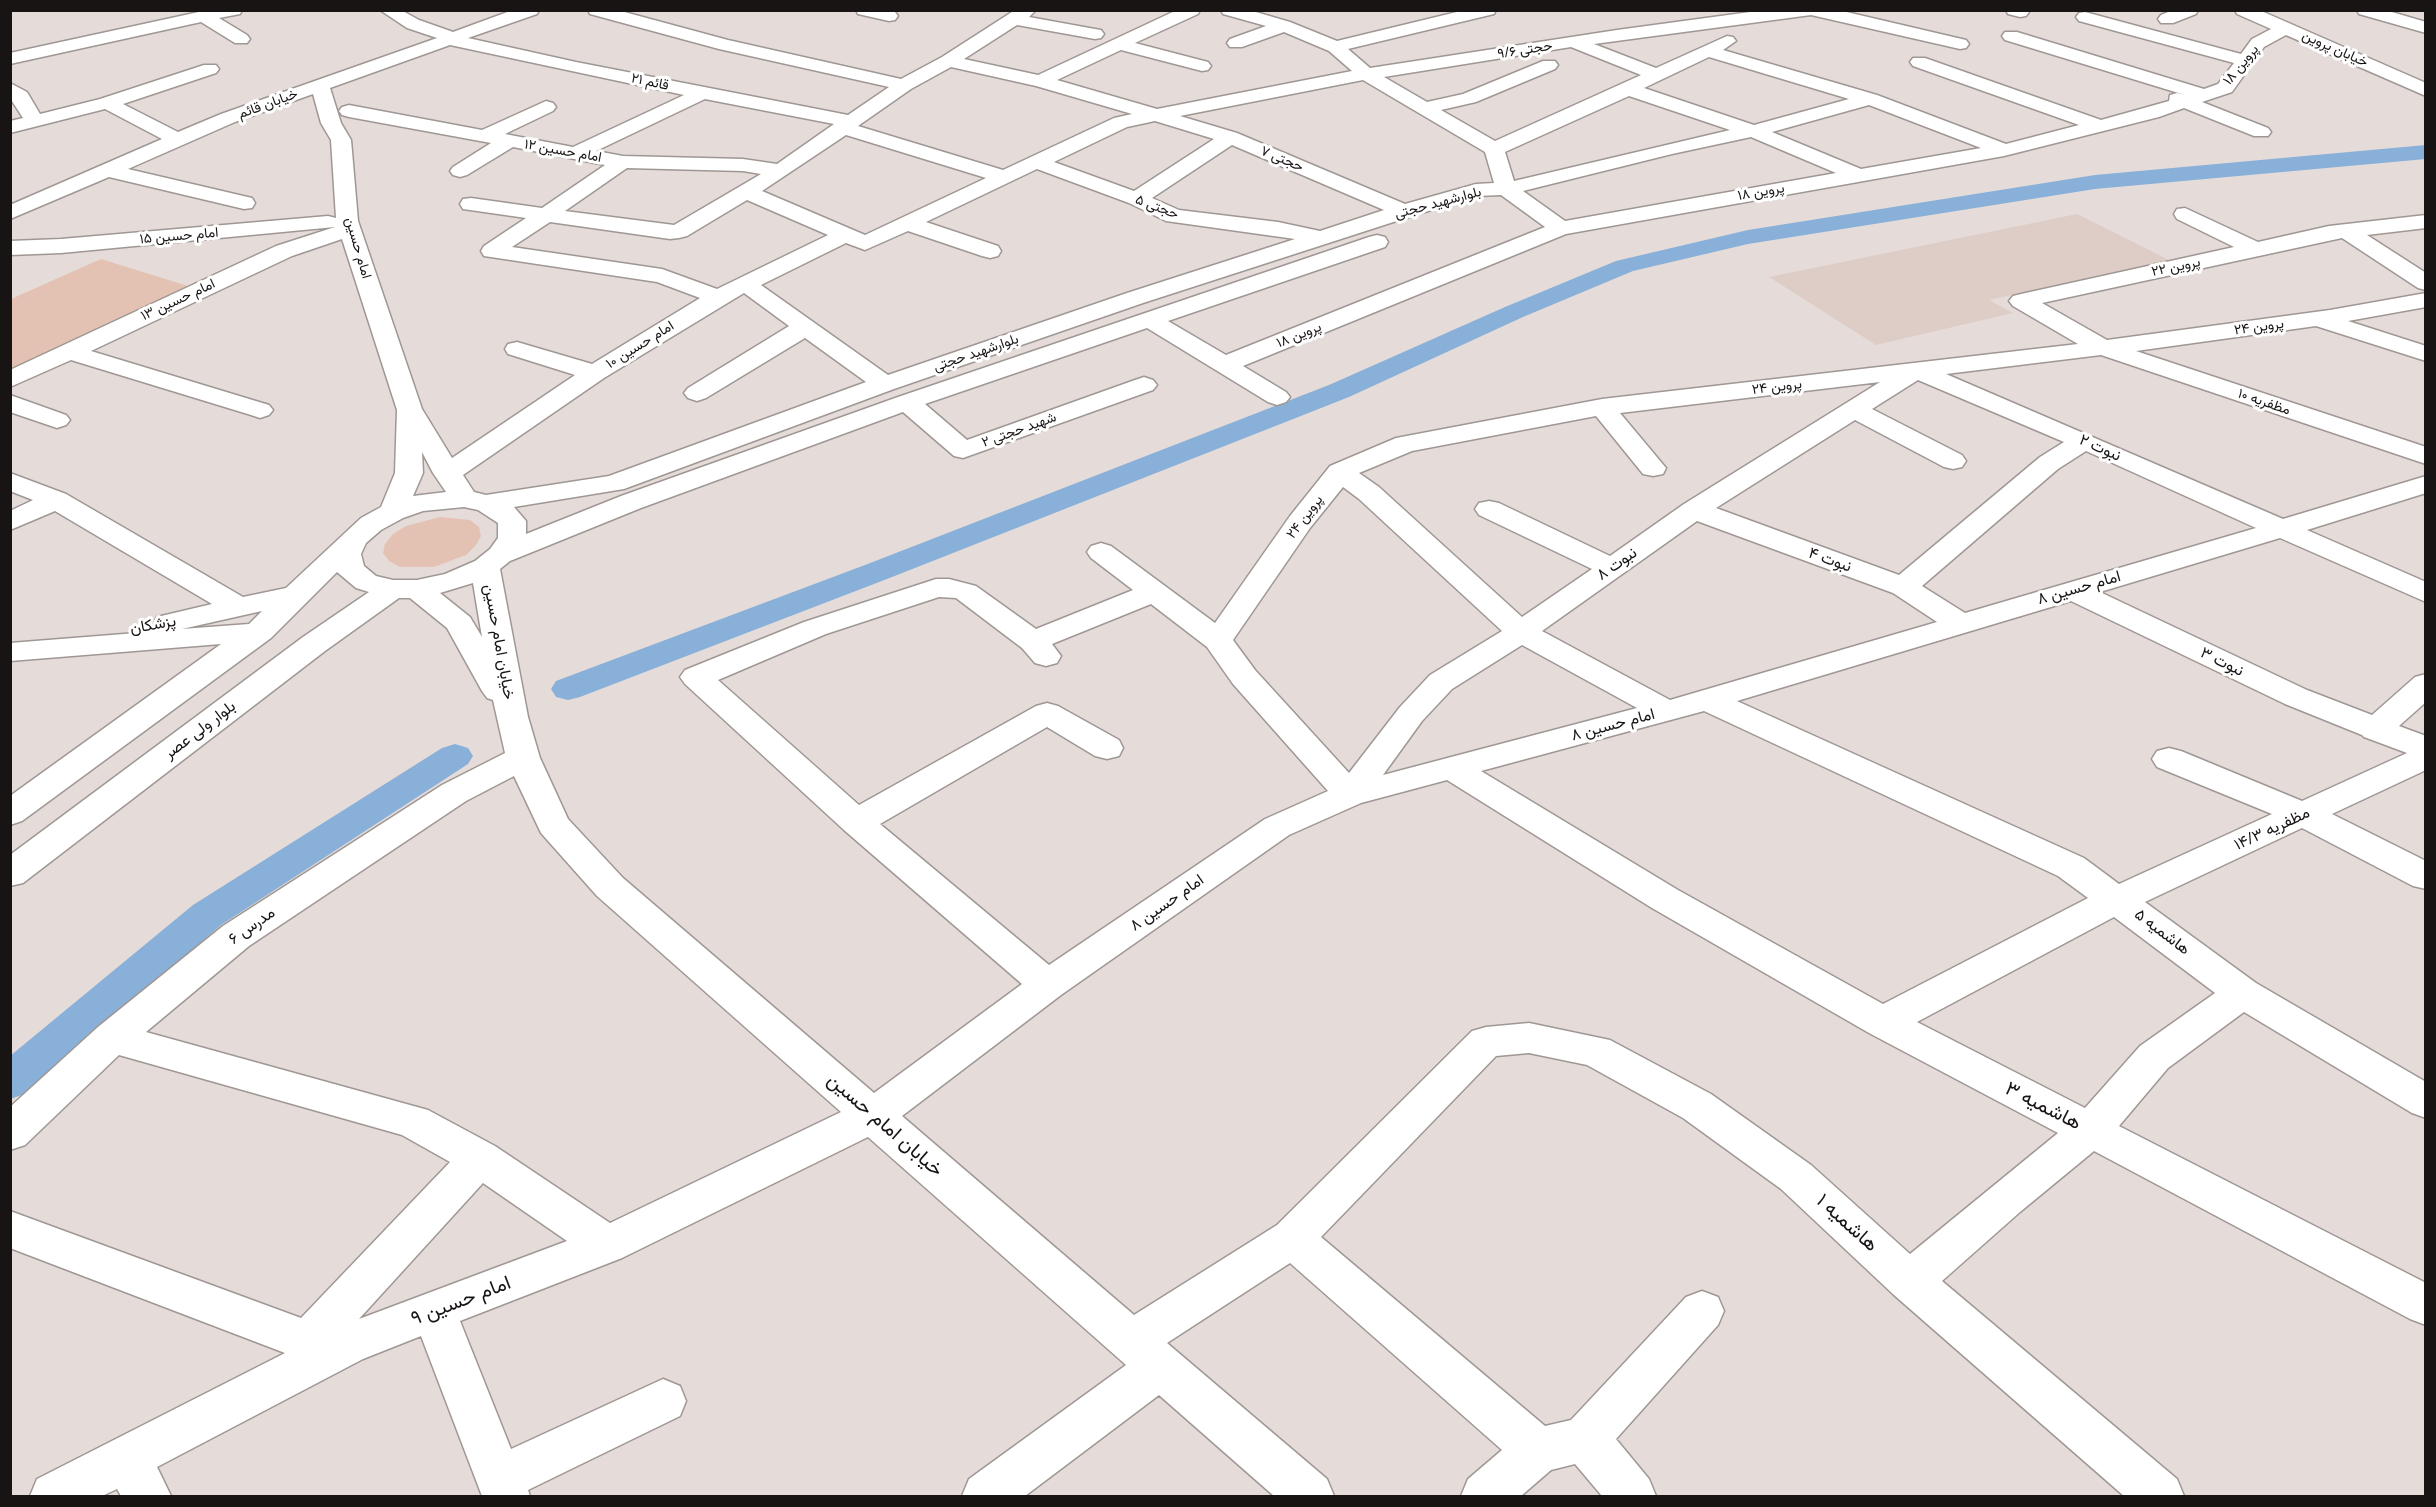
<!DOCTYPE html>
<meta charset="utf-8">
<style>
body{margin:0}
#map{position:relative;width:2436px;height:1507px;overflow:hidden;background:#e5dcd9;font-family:"Open Sans",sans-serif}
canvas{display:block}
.frame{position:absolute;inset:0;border:12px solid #171413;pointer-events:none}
</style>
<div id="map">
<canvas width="2436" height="1507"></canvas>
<div class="frame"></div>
</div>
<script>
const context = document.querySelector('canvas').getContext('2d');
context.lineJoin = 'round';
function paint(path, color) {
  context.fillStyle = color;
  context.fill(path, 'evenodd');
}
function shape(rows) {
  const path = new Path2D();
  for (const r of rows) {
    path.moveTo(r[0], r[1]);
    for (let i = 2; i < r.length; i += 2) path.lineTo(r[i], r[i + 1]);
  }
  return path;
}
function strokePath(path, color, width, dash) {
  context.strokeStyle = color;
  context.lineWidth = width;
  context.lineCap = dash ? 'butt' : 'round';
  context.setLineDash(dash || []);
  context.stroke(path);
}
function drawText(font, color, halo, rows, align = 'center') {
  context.font = font + ' "Open Sans",Vazirmatn,sans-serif';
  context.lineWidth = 6;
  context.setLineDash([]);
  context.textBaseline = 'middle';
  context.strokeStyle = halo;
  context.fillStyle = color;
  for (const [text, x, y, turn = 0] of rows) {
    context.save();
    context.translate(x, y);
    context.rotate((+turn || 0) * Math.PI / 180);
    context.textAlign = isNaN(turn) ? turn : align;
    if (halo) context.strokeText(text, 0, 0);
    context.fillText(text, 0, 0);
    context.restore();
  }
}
const built = shape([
 [2077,214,2169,260,1989,300,2013,313,1876,345,1769,277]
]);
const green = shape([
 [101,259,188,286,11,371,11,299],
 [440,517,470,520,479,527,481,536,476,545,466,555,434,567,400,567,389,561,383,553,385,544,393,534,406,526]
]);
const canal = shape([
 [2426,145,2426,159,2095,189,1748,244,1633,271,1523,317,1349,397,887,579,580,697,568,700,556,697,551,689,556,681,865,565,1329,385,1505,307,1616,261,1748,230,2095,175,2426,145],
 [455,744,468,748,473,756,468,764,221,925,25,1094,10,1099,10,1056,193,905,442,748,455,744]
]);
const minor = shape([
 [208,10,242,10,240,14,219,18,247,35,250,39,247,43,235,43,201,22,10,64,10,53,208,10],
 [380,10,401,10,419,20,453,32,513,10,539,10,537,14,468,38,576,62,848,115,889,87,719,49,590,14,588,10,617,10,728,40,901,79,942,57,1015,10,1036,10,1029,17,1095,29,1101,30,1104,34,1101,38,1095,39,1017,25,964,59,1038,75,1177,10,1200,10,1198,14,1135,43,1208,62,1211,66,1208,70,1202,71,1121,50,1057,80,1157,109,1352,71,1329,51,1284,32,1242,47,1230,47,1227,43,1230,39,1266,26,1223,14,1221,10,1249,10,1290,22,1337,41,1465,10,1496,10,1494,14,1348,49,1370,68,1617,30,1765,10,1838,10,1966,40,1969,44,1966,48,1960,49,1811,15,1594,44,1656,68,1727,36,1733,37,1736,41,1723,50,1877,95,2006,144,2079,125,1913,66,1910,62,1913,58,1925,58,2101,120,2169,101,2170,95,2177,93,2185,95,2005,40,2002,36,2005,32,2017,32,2204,89,2218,84,2234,63,2079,21,2076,17,2079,13,2085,12,2241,54,2252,39,2271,29,2237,14,2235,10,2259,10,2426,83,2426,96,2286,35,2264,47,2232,92,2202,102,2268,128,2271,132,2268,136,2254,136,2184,108,2159,117,2004,156,1566,234,1243,366,1286,392,1290,397,1286,402,1277,405,1268,402,1147,328,925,404,967,440,1135,380,1144,377,1153,380,1157,385,1153,390,963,458,954,456,903,412,641,508,510,561,500,569,528,717,540,758,568,819,623,878,874,1093,1022,984,844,830,685,684,680,677,685,670,804,622,936,579,949,579,976,586,1036,629,1133,590,1091,558,1087,552,1091,546,1101,543,1111,546,1215,623,1290,516,1330,466,1396,438,1602,399,2078,344,2013,306,2009,301,2013,296,2021,294,2234,247,2177,219,2174,214,2177,209,2185,208,2258,242,2329,226,2426,215,2426,228,2367,235,2426,273,2426,290,2418,288,2342,238,2042,303,2107,340,2330,310,2426,293,2426,307,2348,321,2426,346,2426,361,2316,326,2136,351,2426,447,2426,464,2101,355,1946,374,2283,519,2426,476,2426,493,2307,530,2426,582,2426,602,2280,538,2100,592,2307,690,2372,715,2415,677,2426,674,2426,702,2399,726,2426,736,2426,770,2332,814,2426,861,2426,889,2413,886,2302,828,2145,902,2256,983,2426,1082,2426,1118,2412,1113,2244,1012,2168,1068,2119,1126,2426,1283,2426,1325,2410,1319,2094,1151,2020,1212,1942,1281,2177,1479,2184,1496,2124,1496,1894,1295,1781,1189,1683,1118,1587,1065,1529,1053,1496,1056,1321,1237,1545,1426,1571,1420,1686,1297,1702,1291,1718,1297,1724,1311,1718,1325,1616,1439,1649,1479,1656,1496,1602,1496,1575,1464,1551,1470,1521,1496,1461,1496,1468,1479,1502,1450,1290,1263,1167,1343,1327,1479,1334,1496,1274,1496,1159,1395,1025,1496,962,1496,969,1479,1126,1365,868,1137,622,1258,460,1321,511,1449,663,1379,680,1386,686,1401,680,1416,528,1490,530,1496,482,1496,421,1336,363,1359,157,1467,171,1496,121,1496,117,1489,102,1496,30,1496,37,1479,285,1353,10,1248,10,1211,301,1318,450,1162,402,1135,119,1055,25,1145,10,1150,10,1107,98,1027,223,926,442,785,505,753,493,700,487,698,482,691,447,628,410,598,399,598,325,651,23,883,10,886,10,855,303,637,369,592,356,588,337,572,271,638,22,821,10,825,10,796,221,644,10,661,10,643,162,631,157,629,153,623,157,617,212,604,55,511,10,530,10,511,33,500,10,491,10,473,66,494,243,597,286,588,361,518,381,507,395,473,397,410,342,239,292,256,91,351,269,405,273,410,269,415,260,418,251,415,71,360,10,387,10,370,276,246,335,227,61,253,10,255,10,241,61,239,328,216,336,218,331,140,321,123,313,94,235,122,128,169,252,198,255,203,252,208,244,209,109,177,10,219,10,205,162,139,105,109,10,133,10,121,23,118,10,98,10,83,27,92,40,114,100,99,204,65,216,65,219,69,216,73,123,104,178,132,221,114,437,38,407,28,380,10],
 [450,45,684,95,573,147,505,134,553,111,556,107,553,103,546,101,482,130,349,105,342,107,339,111,342,115,349,117,491,143,453,167,450,171,453,175,460,177,467,175,513,147,605,165,542,208,471,198,463,199,460,204,463,209,526,218,484,246,481,251,484,256,657,282,700,298,592,364,517,342,508,344,505,349,508,354,575,375,452,458,422,409,358,221,351,140,341,123,330,88,450,45],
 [1571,47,1641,75,1495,141,1441,110,1476,102,1555,69,1558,65,1555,61,1543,61,1463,94,1427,102,1384,77,1571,47],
 [1709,57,1849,99,1754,125,1644,88,1709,57],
 [951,67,1036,86,1132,114,1114,118,1003,170,858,126,911,89,951,67],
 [1363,80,1485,152,1494,183,1476,184,1405,204,1237,133,1180,116,1363,80],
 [1629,96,1730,130,1514,181,1505,152,1629,96],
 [705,99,710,100,834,124,777,164,743,159,623,156,596,151,705,99],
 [1869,105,1981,148,1861,169,1772,132,1869,105],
 [1155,121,1214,139,1134,191,1054,162,1127,127,1155,121],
 [846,135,986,178,865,235,762,191,846,135],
 [1751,137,1836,173,1565,221,1523,191,1672,154,1751,137],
 [1232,145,1384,210,1320,231,1278,222,1179,210,1152,198,1232,145],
 [627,168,743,171,761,174,674,225,565,211,627,168],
 [1037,169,1129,203,1166,221,1295,239,1127,293,888,375,761,285,846,243,865,250,908,231,982,256,990,258,998,256,1001,251,998,246,926,222,1037,169],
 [1501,195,1545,227,1226,355,1168,321,1385,247,1388,242,1385,237,1377,235,1369,237,898,397,621,496,526,534,526,521,514,507,624,489,894,389,1143,303,1412,216,1477,196,1501,195],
 [747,200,828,235,717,289,662,269,512,247,550,222,670,239,679,238,687,236,747,200],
 [744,293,789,326,688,388,684,393,688,398,697,401,706,398,805,338,866,382,609,476,486,495,474,492,463,475,604,378,744,293],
 [1918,380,2064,442,2040,457,1899,575,1716,508,1855,420,1944,467,1953,469,1962,467,1966,461,1962,455,1872,409,1918,380],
 [1880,382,1684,504,1610,556,1499,503,1489,501,1479,503,1475,509,1479,515,1592,569,1522,617,1379,487,1359,473,1412,451,1596,416,1643,474,1653,476,1663,474,1666,468,1620,413,1880,382],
 [2086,451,2256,528,1965,613,1922,586,2058,469,2086,451],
 [422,452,433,473,446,492,413,496,423,473,422,452],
 [1343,487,1359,499,1502,631,1430,675,1400,707,1349,773,1255,670,1233,640,1310,528,1343,487],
 [464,507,478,510,498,523,498,538,490,549,475,561,445,574,417,580,393,580,376,576,364,566,361,554,366,543,381,530,403,518,423,511,464,507],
 [1697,521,1893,593,1937,622,1670,700,1542,631,1697,521],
 [473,583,482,637,470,617,440,593,473,583],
 [939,597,956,598,1022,648,1035,663,1046,666,1057,663,1061,656,1052,644,1151,604,1207,647,1233,684,1328,791,1265,819,1049,965,880,824,1047,727,1095,756,1107,759,1119,756,1123,748,1119,740,1058,706,1047,703,1036,706,859,805,718,680,826,634,939,597],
 [2071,601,2285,704,2362,735,2364,737,2407,753,2302,801,2181,751,2169,748,2157,751,2152,759,2157,767,2272,814,2119,884,2084,858,1737,701,2071,601],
 [262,611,249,624,182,629,262,611],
 [1522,645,1637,708,1383,775,1422,721,1452,689,1522,645],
 [1704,711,2058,876,2088,898,1883,1004,1678,890,1481,771,1704,711],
 [514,776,541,833,597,896,841,1112,610,1223,495,1146,428,1110,146,1032,249,946,466,801,514,776],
 [1447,780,1652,908,1869,1033,2058,1133,1910,1254,1811,1165,1711,1094,1610,1040,1529,1023,1486,1027,1472,1031,1277,1225,1134,1315,902,1116,1061,995,1289,835,1361,803,1447,780],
 [2114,917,2215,993,2140,1046,2085,1108,1917,1022,2114,917],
 [483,1183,567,1241,359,1319,483,1183],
 [856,10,888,10,895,12,898,16,895,20,889,21,858,14,856,10],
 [2006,10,2028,10,2029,12,2026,16,2020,17,2008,14,2006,10],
 [2173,10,2198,10,2196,14,2173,23,2161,23,2158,19,2161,15,2173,10],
 [2357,10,2385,10,2426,22,2426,33,2359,14,2357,10],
 [10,395,66,415,70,420,66,425,57,428,10,412,10,395]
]);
const farStreetnames = [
 ["خیابان پروین",2335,49,24],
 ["حجتی ۹/۶",1525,50,-9],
 ["پروین ۱۸",2241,65,-51],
 ["قائم ۲۱",650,82,12],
 ["خیابان قائم",268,104,-20],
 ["امام حسین ۱۲",563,151,10],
 ["حجتی ۷",1282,159,23],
 ["پروین ۱۸",1761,192,-10],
 ["بلوارشهید حجتی",1438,203,-15],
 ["حجتی ۵",1157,207,21],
 ["امام حسین ۱۵",179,236,-5],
 ["امام حسین",358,248,74],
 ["پروین ۲۲",2176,267,-12],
 ["امام حسین ۱۳",178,300,-25],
 ["پروین ۲۴",2259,327,-8],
 ["پروین ۱۸",1299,335,-22],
 ["۱۰ امام حسین",640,345,-32],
 ["بلوارشهید حجتی",976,353,-19],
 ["پروین ۲۴",1777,387,-7],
 ["مظفریه ۱۰",2264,402,19],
 ["شهید حجتی ۲",1019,430,-20],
 ["پروین ۲۴",1305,517,-53]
];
const streetNames = [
 ["نبوت ۲",2100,448,24],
 ["نبوت ۴",1830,560,20],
 ["نبوت ۸",1617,564,-35],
 ["امام حسین ۸",2079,588,-16],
 ["پزشکان",153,625,-10],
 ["خیابان امام حسین",499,642,80],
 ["نبوت ۳",2222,662,26],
 ["امام حسین ۸",1613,725,-15],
 ["بلوار ولی عصر",200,730,-37],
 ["مظفریه ۱۴/۳",2272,829,-25],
 ["امام حسین ۸",1167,903,-35],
 ["مدرس ۶",252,926,-35],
 ["هاشمیه ۵",2162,932,37]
];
const nearStreetnames = [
 ["هاشمیه ۳",2043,1106,27],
 ["خیابان امام حسین",885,1125,41],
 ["۱ هاشمیه",1847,1223,42],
 ["امام حسین ۹",461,1301,-21]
];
paint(built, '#ddcdc6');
paint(green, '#e4c2b3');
paint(canal, '#89b0d9');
strokePath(minor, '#9f9793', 3);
paint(minor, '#fff');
drawText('14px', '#171413', '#fff', farStreetnames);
drawText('16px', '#171413', '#fff', streetNames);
drawText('20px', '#171413', '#fff', nearStreetnames);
</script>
